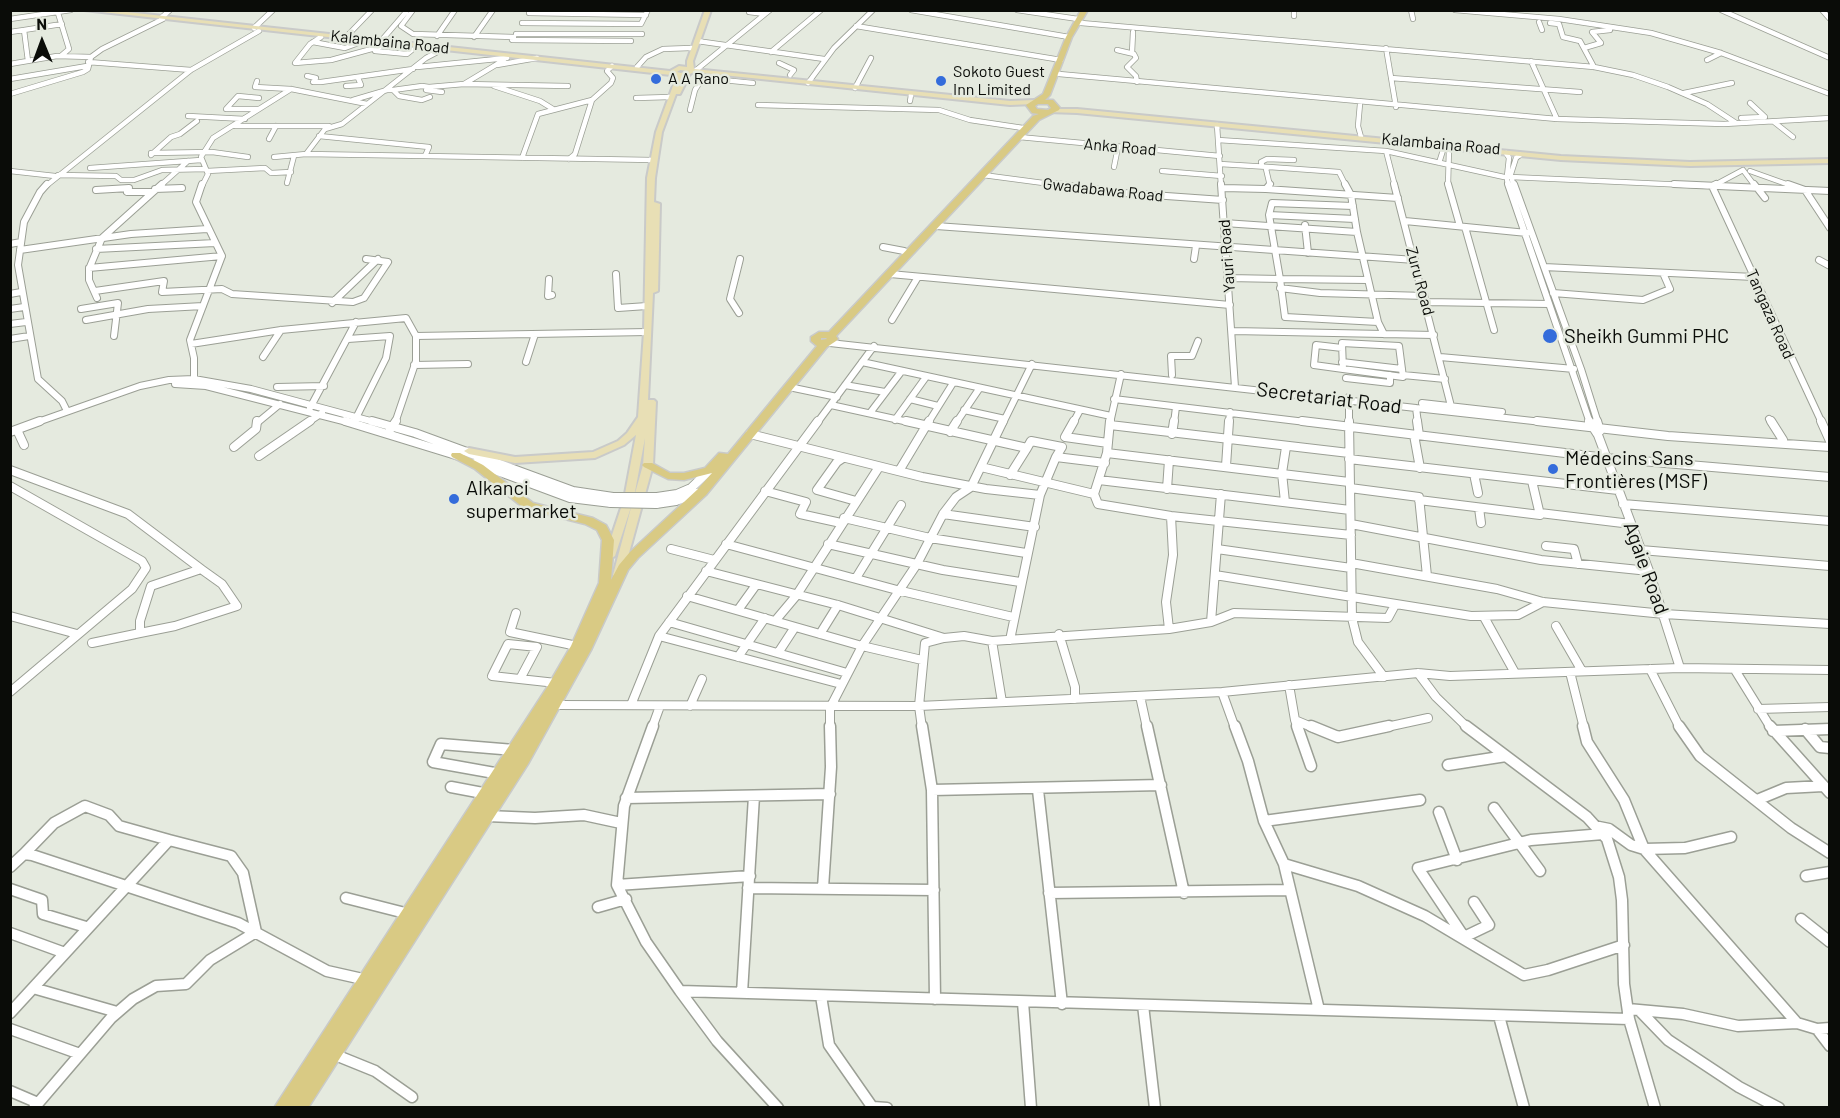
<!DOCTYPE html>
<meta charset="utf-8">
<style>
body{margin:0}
#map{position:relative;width:1840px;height:1118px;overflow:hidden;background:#e5eadf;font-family:Barlow,sans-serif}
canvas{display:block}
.frame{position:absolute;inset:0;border:12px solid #0a0c08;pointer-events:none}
.north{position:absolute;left:12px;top:12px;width:60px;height:60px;-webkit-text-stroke:4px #e5eadf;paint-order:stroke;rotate:359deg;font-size:16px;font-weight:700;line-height:24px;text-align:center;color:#0a0c08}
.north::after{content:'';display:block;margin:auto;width:21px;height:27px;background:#0a0c08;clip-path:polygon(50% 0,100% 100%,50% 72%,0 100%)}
</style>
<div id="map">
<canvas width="1840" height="1118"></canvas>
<div class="frame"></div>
<div class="north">N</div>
</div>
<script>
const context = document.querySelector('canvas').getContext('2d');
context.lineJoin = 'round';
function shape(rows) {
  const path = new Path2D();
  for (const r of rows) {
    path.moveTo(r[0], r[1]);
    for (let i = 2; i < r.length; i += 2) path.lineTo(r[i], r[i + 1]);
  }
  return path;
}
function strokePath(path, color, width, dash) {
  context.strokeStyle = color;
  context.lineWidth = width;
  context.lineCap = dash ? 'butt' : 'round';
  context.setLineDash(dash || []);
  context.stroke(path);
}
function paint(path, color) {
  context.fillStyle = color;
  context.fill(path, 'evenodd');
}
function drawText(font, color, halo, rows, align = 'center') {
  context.font = font + ' Barlow,sans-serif';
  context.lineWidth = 5;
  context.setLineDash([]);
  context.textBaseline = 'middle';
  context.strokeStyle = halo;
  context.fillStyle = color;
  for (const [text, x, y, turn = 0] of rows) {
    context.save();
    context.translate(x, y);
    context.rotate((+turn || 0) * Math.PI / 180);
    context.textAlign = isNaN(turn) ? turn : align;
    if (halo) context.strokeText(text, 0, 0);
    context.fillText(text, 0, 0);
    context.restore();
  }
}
const minorFar3 = shape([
 [413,10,401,26,413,34,514,37,512,40,631,41],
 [911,10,1069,37],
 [1017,10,1078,19],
 [1294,10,1294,16],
 [1411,10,1413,19],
 [1455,10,1559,19,1651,33,1721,53,1830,94],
 [1721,10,1830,58],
 [1822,10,1830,19],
 [749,12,765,14],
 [58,13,69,49,62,55],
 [529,13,646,15],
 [161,18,170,10],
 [10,19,71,10],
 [1539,22,1542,30],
 [522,23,641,24,648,10],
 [1081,23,1594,67,1633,75,1668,87,1707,104,1736,123],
 [1550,23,1559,24,1563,37,1580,41,1594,67],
 [856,26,1061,60],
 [254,28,273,10],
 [24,30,62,24],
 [10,32,24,30,28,61],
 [516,34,642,34],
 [437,36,455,10],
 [321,37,310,44,295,63,331,60,390,44],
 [346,37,372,10],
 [474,37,493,10],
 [381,41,406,12],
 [697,41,824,59],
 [313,42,345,48,364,41],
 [1386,48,1396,107],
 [1584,48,1601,43,1592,32,1610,30],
 [1117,50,1134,54,1136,58,1127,67,1136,76,1137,82],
 [375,51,407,54,412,50],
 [771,52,821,10],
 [1132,53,1133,32],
 [1707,60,1721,53],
 [1531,61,1557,119],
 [88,62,191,70],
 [779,63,794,70,790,75],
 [10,64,57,56,91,57],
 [497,65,537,58],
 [417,67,507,58],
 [637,67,646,57,663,49,691,48],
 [695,71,770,10],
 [1059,74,1557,119,1724,124,1830,118],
 [307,76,316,78,313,82,321,82,413,69],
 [1391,78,1580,92],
 [10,79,87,66],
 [723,80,753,83],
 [257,81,255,87,291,89,367,104],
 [808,83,834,48,873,10],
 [464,84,568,86],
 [346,86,361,85,358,78],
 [494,86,540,101,553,109],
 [429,87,464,84,504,60],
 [855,88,871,58],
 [393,90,422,86,429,87,426,90,442,92],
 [1684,93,1732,83],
 [10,94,83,72,88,69,91,57,102,49,163,19],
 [636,98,670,97],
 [353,100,387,90,393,90,399,96,422,100,430,97],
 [910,101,911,95],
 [1360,104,1358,126,1361,137],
 [758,105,939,110,970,120,1023,128],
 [258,109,226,109,238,96,259,98],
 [690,110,695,90,702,79,723,80,724,77],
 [188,116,245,119],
 [1741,118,1765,117,1750,103],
 [1774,122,1793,137],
 [1217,125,1221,186],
 [235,126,329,126],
 [319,136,429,147,425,156,653,160],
 [1019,137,1220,156],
 [269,139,276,126],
 [1218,140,1386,151,1504,177],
 [1386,151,1395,186],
 [151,153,212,152,248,157],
 [1506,153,1509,158,1507,176],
 [306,154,325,129,342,124,426,58,443,49],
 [151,155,171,137,180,134,197,121],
 [274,157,306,154,425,156],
 [522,158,538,114,592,100],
 [569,159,575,154,592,100,611,83,613,78,607,71,612,66],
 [1439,163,1444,147],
 [1220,164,1269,167],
 [1262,165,1261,162,1267,159,1294,160],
 [1114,167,1118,147],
 [90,168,201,160],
 [1743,170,1755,186],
 [10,171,55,176],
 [207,171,265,168,271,173,291,172],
 [1162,171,1222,176],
 [1750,171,1792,186],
 [58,175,116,176,121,180,134,180,162,170,206,169],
 [983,175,1066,186],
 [1510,177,1516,158,1520,155],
 [1511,177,1708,186],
 [1507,180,1509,186],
 [1512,180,1514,186],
 [287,183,294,156],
 [46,186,191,70,259,31],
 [160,186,188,161],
 [202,186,208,174,201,157,213,138,291,89],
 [1270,186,1266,169,1269,167,1339,172,1346,186],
 [1448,186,1449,148],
 [1713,186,1743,170]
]);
const minorFar2 = shape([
 [47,184,40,192,24,222,18,265,38,379,62,401,67,411],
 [1055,184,1124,193,1223,200],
 [1221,184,1235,387],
 [1394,184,1452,410],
 [1448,184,1460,226],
 [1508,184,1590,423],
 [1514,184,1581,369,1598,423],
 [1674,184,1830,191],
 [1716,184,1712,186,1822,423],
 [1754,184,1765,198],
 [1788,184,1805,190,1830,228],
 [1223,188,1266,189,1270,184],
 [155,189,182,188],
 [1266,189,1398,198],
 [96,190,129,188,127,192,151,192],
 [1269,215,1355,219],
 [1405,221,1527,233],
 [1224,223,1357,232,1351,195,1345,184],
 [1305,225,1308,253],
 [936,226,1415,260],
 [1465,227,1494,330],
 [1357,232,1378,322,1384,334],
 [10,244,21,242],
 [883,247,904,251],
 [96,249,215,243],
 [20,250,131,234,207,229],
 [1194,259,1196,246],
 [1819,260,1830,266],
 [1544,267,1754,277],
 [89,268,222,256],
 [616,274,618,308,647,306],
 [890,274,1230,305],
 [1229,278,1280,279,1269,215,1272,203,1353,206],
 [549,279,548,296,552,295],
 [1368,280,1280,279,1285,317,1378,322],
 [1280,288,1320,293,1425,296],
 [95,291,164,281,162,292,222,289,232,294,353,302,364,298,388,262,366,259],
 [1553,293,1643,300,1670,289,1663,273],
 [10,294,21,292],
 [97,298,89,280,89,269,102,238,162,184],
 [1426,302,1549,304],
 [332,303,378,259],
 [10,309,24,307],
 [81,309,118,303,114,336],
 [739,313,730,299,740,259],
 [86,320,148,309,203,306],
 [892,320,918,277],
 [10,324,26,322],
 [1233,331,1434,335],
 [416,336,648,332],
 [10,339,29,336],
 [348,339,390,336,386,358,355,420],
 [830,343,1551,423],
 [1342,343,1399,346,1403,377,1343,369,1342,343],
 [191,344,281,330,406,318,416,336,416,361,395,423],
 [1342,348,1316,345,1314,365,1343,369],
 [263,357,281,330],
 [1440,357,1574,369],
 [526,362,535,334],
 [862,362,1111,416],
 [1342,362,1402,369],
 [414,365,468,364],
 [1172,375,1171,356,1192,356,1198,341],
 [1403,375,1445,379],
 [1346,378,1390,383,1390,375],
 [194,379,194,358,190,340,222,256,196,202,202,184],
 [175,384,206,386,351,423],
 [845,385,885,392],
 [277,387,324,386],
 [789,387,837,397],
 [1349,397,1349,423],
 [910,399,938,406],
 [1114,399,1314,423],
 [1422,403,1502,412],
 [831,405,913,423],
 [310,408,356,322],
 [1416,408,1418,423],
 [964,410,1005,419],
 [870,413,901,372],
 [1769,419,1772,423],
 [895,420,926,377],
 [35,423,140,386,169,380,194,379,251,389,378,423],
 [257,423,280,404],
 [307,423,322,413],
 [817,423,874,346],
 [928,423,953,383],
 [956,423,979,389],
 [1003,423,1032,364],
 [1073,423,1080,410],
 [1110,423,1121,374],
 [1174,423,1176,407],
 [1229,423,1230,412]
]);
const minorFar1 = shape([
 [345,421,459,456],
 [372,421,415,433,573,491,613,497],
 [906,421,1027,448,1010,475],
 [1074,421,1065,437,1108,443],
 [1110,421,1107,453,1094,494,1098,504,1171,516,1351,535],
 [1302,421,1606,458,1830,477],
 [1349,421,1352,618,1358,642,1384,677],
 [1417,421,1419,435],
 [1537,421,1668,436,1830,447],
 [1589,421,1598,435,1649,571,1680,668],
 [1597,421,1600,431],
 [1771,421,1783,440],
 [1821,421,1830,441],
 [1110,425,1349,453],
 [390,430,396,421],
 [10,432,40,421],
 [18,432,24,445],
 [950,432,957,421],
 [750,434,922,477,986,489,1040,495],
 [1172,434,1174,421],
 [1414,435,1420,468],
 [234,447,256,429,257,421],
 [1027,448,1031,441,1062,447,1056,457],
 [1107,453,1349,482],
 [259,456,310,421],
 [843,458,837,462,817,490,856,501],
 [1349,459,1618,490],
 [476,463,570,498,611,503],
 [1226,466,1229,421],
 [981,467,1094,494],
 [10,470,128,514,201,569,151,586,140,621,140,633,92,643],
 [899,471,929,421],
 [1474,474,1478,493],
 [1099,480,1350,510],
 [10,486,142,561,146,568,132,589,10,692],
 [1350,488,1419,497,1427,576],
 [1167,489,1169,460],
 [765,491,806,502,800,514,841,523],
 [657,497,677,494,691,488,713,467],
 [1419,500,1540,515,1532,481],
 [1285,502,1282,473,1286,447],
 [656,504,676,501,697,493],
 [1623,504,1830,521],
 [1479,508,1481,523],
 [1540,513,1631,524],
 [943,514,1035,527],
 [844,518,930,538,1026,553],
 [1351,524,1541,560,1649,571],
 [726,544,897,590,1013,617],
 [828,544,943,570,1020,582],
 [1546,546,1574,549,1578,564],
 [671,549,714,560],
 [1217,549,1351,568],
 [1641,550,1830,566],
 [1351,563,1497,589,1543,602,1664,614,1830,624],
 [706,571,838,605,944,638,964,636,992,641,1169,629,1211,622,1234,613,1388,618,1395,605],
 [1215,575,1471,616,1518,615,1543,602],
 [856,578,901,505],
 [687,596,862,646,922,660],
 [738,610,756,585],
 [516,613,510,632,577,646],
 [10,616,77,634],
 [1484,617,1515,673],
 [775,621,796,596,879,467],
 [669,622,847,673],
 [1211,622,1221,494],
 [1556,626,1582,671],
 [1169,629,1166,602,1173,555,1171,516],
 [140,633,175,626,237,606,222,584,201,569],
 [820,634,838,605],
 [1059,634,1075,687,1075,699],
 [659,636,841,684],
 [1010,640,1040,495,1056,457,1105,463],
 [992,641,1002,702],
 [778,653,795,627],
 [738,657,765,618],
 [1650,669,1680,728],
 [1735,670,1771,728],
 [1570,672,1584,728],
 [1418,673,1436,697,1468,728],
 [520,679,537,647,508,644,492,676,556,683],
 [1289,685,1295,720,1314,728],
 [1222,692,1235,728],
 [1140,696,1147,728],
 [555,705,919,706,1222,692,1418,673,1450,676,1680,668,1830,670],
 [631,705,659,636,818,421],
 [690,706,702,679],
 [1758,709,1830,707],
 [1295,720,1298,728],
 [652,728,660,706],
 [830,728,830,708,862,646,917,564,943,514,956,497,971,487,1003,421],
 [922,728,919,706,925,643,944,638],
 [1382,728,1428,718]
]);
const minor = shape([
 [653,726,624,806,617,885,646,942,680,991,717,1041,778,1108],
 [922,726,932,790,935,999],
 [1147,726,1184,893],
 [1235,726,1248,761,1264,821,1284,864,1319,1010],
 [1297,726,1311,766],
 [1311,726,1338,737,1389,726],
 [1466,726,1587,817,1607,839,1619,877,1622,900,1624,984,1629,1019,1655,1108],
 [1583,726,1587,742,1624,800,1644,849,1797,1023],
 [1679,726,1700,756,1791,828,1830,853],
 [1770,726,1830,793],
 [1805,729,1820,747,1830,748],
 [1773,731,1830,729],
 [1448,765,1506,756],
 [500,774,433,762,441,744,514,750],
 [451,787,488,794],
 [932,790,1161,785],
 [1038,790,1062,1004],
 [626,798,830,794],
 [1757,800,1786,788,1823,786],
 [1494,808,1540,871],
 [1439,812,1457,860],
 [487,816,535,818,584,815,621,823],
 [1264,821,1420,800],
 [1599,827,1609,829,1631,845,1644,849,1685,848,1731,837],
 [24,854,54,823,85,806,109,815,119,826,169,840],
 [1284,864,1358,886,1425,916,1524,975,1548,970,1624,945],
 [10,867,24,854,32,855,238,923,327,971,367,980],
 [1806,876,1830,872],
 [617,885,750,876],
 [748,888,934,890],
 [823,888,831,767,830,726],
 [10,889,42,900,43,914,86,927],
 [1049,893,1289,890],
 [346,898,409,914],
 [1474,902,1489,925,1464,937,1418,868,1531,840,1603,834],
 [598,907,626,899],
 [1801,919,1830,942],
 [10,933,65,953],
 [33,988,117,1012],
 [680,991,1629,1019],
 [742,993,754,796],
 [821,996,829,1045,873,1108],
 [1023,1002,1031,1108],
 [1143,1005,1155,1108],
 [1628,1009,1683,1014,1738,1026,1797,1023,1817,1029,1830,1028],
 [1640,1011,1668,1040,1739,1087,1779,1108],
 [10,1013,169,840,231,856,243,873,256,932,210,960,186,984,156,986,133,999,111,1018,34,1108],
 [1499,1016,1524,1108],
 [10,1029,80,1054],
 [1817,1029,1830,1046],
 [333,1054,375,1071,412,1097],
 [10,1091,38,1103],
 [873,1107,887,1108]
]);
const major = shape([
 [84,10,108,10,670,71,679,66,687,67,687,61,705,10,711,10,693,61,694,69,1010,101,1034,100,1037,102,1034,104,1010,105,694,72,690,74,680,94,676,94,662,132,655,178,654,202,660,204,658,291,653,293,648,400,654,400,656,402,653,465,623,575,618,579,613,575,632,504,615,556,610,559,605,556,624,499,636,435,624,445,595,458,515,463,469,454,464,451,469,448,515,457,593,452,618,441,627,433,638,417,644,332,647,178,656,132,674,83,671,75,84,10],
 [680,70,687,71,688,71,681,73,677,72,680,70],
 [645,438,643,465,634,497,645,438],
 [1050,109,1077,109,1561,156,1690,162,1830,159,1830,163,1690,166,1561,160,1077,113,1048,112,1048,110,1050,109]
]);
const highway = shape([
 [1081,10,1088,10,1072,37,1050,95,1045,100,1053,100,1060,108,1059,110,1039,120,836,336,838,339,836,341,827,347,706,495,638,558,628,570,591,650,528,764,308,1108,274,1108,546,689,571,646,599,583,602,540,597,530,585,524,525,509,475,469,452,457,451,455,452,453,460,453,483,465,533,503,593,518,606,525,614,540,611,580,619,565,630,552,698,489,712,473,684,480,668,479,644,467,642,465,644,463,652,463,670,473,684,473,705,468,719,453,728,454,817,346,811,341,811,337,819,332,829,332,1033,116,1039,114,1032,113,1026,105,1043,94,1066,37,1081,10],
 [1038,104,1048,104,1051,108,1048,110,1037,109,1035,106,1038,104],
 [821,338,826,338,827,339,821,340,821,338]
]);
const minorBridge = shape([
 [613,497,657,497],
 [611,503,656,504]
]);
const markers = [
 [656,79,6,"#346cdb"],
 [941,81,6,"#346cdb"],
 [1550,336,8,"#346cdb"],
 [1553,469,6,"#346cdb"],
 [454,499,6,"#346cdb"]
];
const farStreetnames = [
 ["Kalambaina Road",390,42,6],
 ["Kalambaina Road",1441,144,5],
 ["Anka Road",1120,147,5],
 ["Gwadabawa Road",1103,190,6],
 ["Yauri Road",1227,256,-94],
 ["Zuru Road",1420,281,75],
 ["Tangaza Road",1770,314,66]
];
const farPoinames = [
 ["Sokoto Guest",953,72],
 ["Inn Limited",953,90],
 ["A A Rano",668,79]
];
const poiNames = [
 ["Sheikh Gummi PHC",1564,336],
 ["Médecins Sans",1565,458],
 ["Frontières (MSF)",1565,481],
 ["Alkanci",466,488],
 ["supermarket",466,511]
];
const streetNames = [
 ["Secretariat Road",1329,398,7],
 ["Agaie Road",1646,568,70]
];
strokePath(minorFar3, '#9b9f95', 6);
strokePath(minorFar2, '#9b9f95', 8);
strokePath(minorFar1, '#9b9f95', 10);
strokePath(minor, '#9b9f95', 13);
strokePath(major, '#c9cac9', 4);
strokePath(highway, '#c9cac9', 3);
strokePath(minorFar3, '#fff', 4.5);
strokePath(minorFar2, '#fff', 6);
strokePath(minorFar1, '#fff', 8);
strokePath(minor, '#fff', 10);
paint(major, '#e8dfb5');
paint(highway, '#d9ca84');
strokePath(minorBridge, '#9b9f95', 10, []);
strokePath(minorBridge, '#fff', 8);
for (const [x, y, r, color] of markers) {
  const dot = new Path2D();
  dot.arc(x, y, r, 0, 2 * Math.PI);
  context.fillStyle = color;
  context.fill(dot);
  strokePath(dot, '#e5eadf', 2);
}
drawText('16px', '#0a0c08', '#e5eadf', farStreetnames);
drawText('16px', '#0a0c08', '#e5eadf', farPoinames, 'left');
drawText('20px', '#0a0c08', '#e5eadf', poiNames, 'left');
drawText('20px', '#0a0c08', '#e5eadf', streetNames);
</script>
